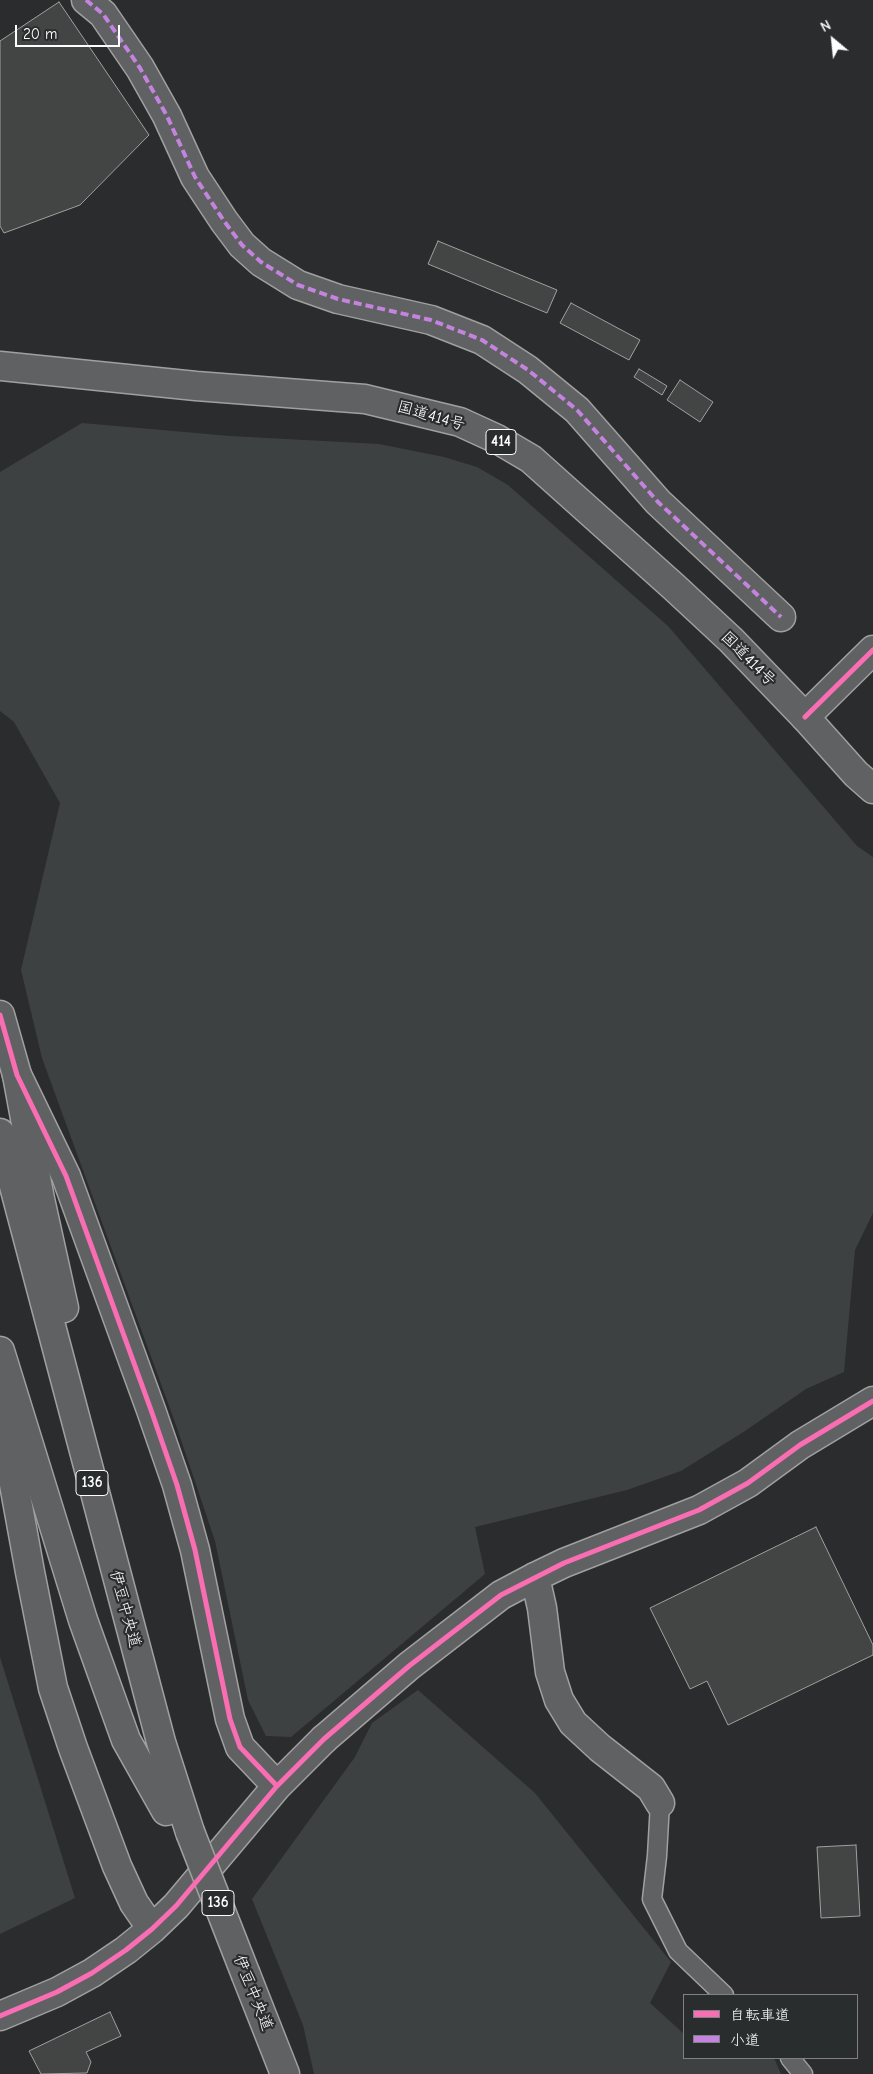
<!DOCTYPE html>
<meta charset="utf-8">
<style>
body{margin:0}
#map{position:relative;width:873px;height:2074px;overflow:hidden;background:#2b2c2d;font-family:"Comic Neue","Klee One",sans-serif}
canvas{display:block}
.legend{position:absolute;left:683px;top:1994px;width:175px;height:65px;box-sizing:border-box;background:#2a2d2e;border:1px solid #7f8182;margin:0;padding:6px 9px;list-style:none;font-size:15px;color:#fff}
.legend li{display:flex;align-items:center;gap:10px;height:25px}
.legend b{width:25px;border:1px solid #7f8182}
.north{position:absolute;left:808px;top:15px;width:50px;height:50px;-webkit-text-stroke:4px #2a2d2e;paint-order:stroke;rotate:332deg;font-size:14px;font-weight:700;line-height:20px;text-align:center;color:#fff}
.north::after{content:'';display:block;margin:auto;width:18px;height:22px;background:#fff;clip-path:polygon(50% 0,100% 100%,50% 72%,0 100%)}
.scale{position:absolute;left:15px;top:25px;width:105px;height:22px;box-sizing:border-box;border:2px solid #fff;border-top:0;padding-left:6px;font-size:15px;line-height:18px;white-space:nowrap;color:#fff;-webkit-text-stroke:4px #2a2d2e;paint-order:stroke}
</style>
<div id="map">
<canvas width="873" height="2074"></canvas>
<ul class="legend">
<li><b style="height:6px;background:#f96db3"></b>自転車道</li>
<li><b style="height:6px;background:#c483df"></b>小道</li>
</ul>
<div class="north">N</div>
<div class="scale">20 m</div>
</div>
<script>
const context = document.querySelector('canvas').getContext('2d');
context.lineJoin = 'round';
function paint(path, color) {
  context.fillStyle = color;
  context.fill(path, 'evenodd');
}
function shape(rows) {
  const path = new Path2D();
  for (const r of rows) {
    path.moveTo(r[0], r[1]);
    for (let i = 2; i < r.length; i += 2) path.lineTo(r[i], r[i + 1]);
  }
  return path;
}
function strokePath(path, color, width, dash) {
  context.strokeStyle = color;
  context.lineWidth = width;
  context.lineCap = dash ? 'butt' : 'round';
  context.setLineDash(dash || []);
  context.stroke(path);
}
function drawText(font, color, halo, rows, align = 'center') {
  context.font = font + ' "Comic Neue","Klee One",sans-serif';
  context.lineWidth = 4.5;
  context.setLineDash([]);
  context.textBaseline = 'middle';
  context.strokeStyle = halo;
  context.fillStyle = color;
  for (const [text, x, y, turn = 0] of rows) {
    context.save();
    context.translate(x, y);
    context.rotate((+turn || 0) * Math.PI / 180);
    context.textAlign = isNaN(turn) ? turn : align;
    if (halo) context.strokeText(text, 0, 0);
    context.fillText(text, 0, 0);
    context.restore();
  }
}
const green = shape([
 [82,423,230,436,379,444,444,457,477,467,508,485,668,626,857,846,873,857,873,1213,855,1250,844,1372,806,1389,745,1431,681,1471,627,1490,475,1527,485,1574,291,1737,266,1736,248,1700,215,1541,176,1425,42,1058,21,970,60,803,14,722,0,711,0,472],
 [0,1657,75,1898,0,1934],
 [418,1690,535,1793,671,1962,650,2003,684,2034,684,2058,774,2058,781,2074,314,2074,303,2025,252,1899,355,1757,372,1723]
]);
const building = shape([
 [59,2,149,135,80,205,4,233,0,226,0,41,59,2],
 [438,241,557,290,547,313,428,264,438,241],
 [571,303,640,340,629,360,560,323,571,303],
 [639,369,667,386,662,395,634,377,639,369],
 [680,380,713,402,700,422,667,400,680,380],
 [816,1527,873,1645,873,1655,728,1725,707,1681,690,1689,650,1608,816,1527],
 [856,1845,860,1916,821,1918,817,1847,856,1845],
 [110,2012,121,2036,86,2052,91,2062,87,2073,41,2074,29,2051,110,2012]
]);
const lane = shape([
 [660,1803,657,1856,652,1899,678,1951,724,1995],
 [790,2058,803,2074]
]);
const street = shape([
 [86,0,103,14,140,68,167,116,195,177,224,221,242,245,261,262,298,285,338,299,431,320,482,340,528,370,577,410,658,502,781,617],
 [324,1739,409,1666,501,1595,535,1577,542,1608,550,1672,559,1700,573,1723,600,1748,651,1788,660,1803]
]);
const secondary = shape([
 [805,717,873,650],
 [0,1015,17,1075,66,1176,151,1410,177,1485,195,1550,230,1719,240,1747,277,1786],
 [0,1407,30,1572,53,1688,73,1748,117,1866,134,1903,152,1929],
 [535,1577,564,1563,699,1510,748,1483,800,1445,873,1401],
 [0,2016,57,1992,92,1973,126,1950,152,1929,176,1906,277,1786,324,1739]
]);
const highway = shape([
 [0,366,196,386,365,399,460,422,497,439,531,459,674,587,731,640,805,717,856,774,873,789],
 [17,1075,40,1199,64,1308],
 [0,1133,161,1742,190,1832],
 [0,1351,83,1620,126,1740,166,1811],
 [246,1975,285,2074]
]);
const highwayBridge = shape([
 [190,1832,246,1975]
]);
const quiet = shape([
 [86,0,103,14,140,68,167,116,195,177,224,221,242,245,261,262,298,285,338,299,431,320,482,340,528,370,577,410,658,502,781,617]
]);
const cycleway = shape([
 [805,717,873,650],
 [0,1015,17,1075,66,1176,151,1410,177,1485,195,1550,230,1719,240,1747,277,1786],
 [0,2016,57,1992,92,1973,126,1950,152,1929,176,1906,277,1786,324,1739,409,1666,501,1595,564,1563,699,1510,748,1483,800,1445,873,1401]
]);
const shields = [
 [501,442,30],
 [92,1483,32],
 [218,1903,32]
];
const shieldNames = [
 ["414",501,442],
 ["136",92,1483],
 ["136",218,1903]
];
const streetNames = [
 ["国道414号",431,416,16],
 ["国道414号",748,659,45],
 ["伊豆中央道",125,1609,75],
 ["伊豆中央道",253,1993,68]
];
paint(green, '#3e4142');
paint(building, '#434444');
strokePath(building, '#a0a0a0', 1);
strokePath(lane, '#a0a0a0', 21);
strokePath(street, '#a0a0a0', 31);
strokePath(secondary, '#a0a0a0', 31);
strokePath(highway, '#a0a0a0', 31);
strokePath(lane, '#606162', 18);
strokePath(street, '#606162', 28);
strokePath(secondary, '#606162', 28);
strokePath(highway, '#606162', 28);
strokePath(highwayBridge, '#a0a0a0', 31, []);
strokePath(highwayBridge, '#606162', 28);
strokePath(quiet, '#c483df', 4, [8, 4]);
strokePath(cycleway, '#f96db3', 5);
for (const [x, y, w] of shields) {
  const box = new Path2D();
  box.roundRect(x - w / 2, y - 12.5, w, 25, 4);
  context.fillStyle = '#2a2d2e';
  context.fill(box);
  strokePath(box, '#fff', 1);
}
drawText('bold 15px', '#fff', null, shieldNames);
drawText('16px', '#fff', '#2a2d2e', streetNames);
</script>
